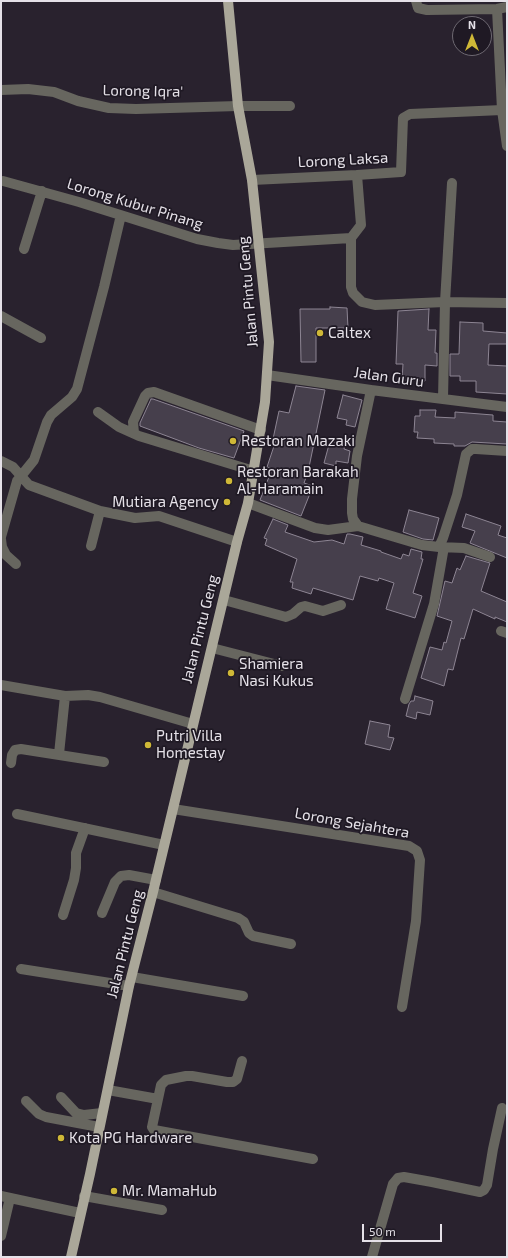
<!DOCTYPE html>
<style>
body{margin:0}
#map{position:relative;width:508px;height:1258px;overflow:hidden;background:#29222e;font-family:"Exo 2",sans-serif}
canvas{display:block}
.frame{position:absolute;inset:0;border:2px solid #e5e1e8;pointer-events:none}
.north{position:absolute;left:452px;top:16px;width:40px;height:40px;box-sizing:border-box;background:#1f1924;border:1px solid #6e6972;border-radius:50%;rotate:0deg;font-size:11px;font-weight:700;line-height:16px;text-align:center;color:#e5e1e8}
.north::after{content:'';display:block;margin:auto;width:14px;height:18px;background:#cfb837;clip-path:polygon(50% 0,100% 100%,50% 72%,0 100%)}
.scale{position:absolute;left:362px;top:1224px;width:80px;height:18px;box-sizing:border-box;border:2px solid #e5e1e8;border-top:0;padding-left:5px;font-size:12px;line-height:14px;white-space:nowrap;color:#e5e1e8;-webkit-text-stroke:3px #1f1924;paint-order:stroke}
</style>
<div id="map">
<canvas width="508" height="1258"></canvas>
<div class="frame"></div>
<div class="north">N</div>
<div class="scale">50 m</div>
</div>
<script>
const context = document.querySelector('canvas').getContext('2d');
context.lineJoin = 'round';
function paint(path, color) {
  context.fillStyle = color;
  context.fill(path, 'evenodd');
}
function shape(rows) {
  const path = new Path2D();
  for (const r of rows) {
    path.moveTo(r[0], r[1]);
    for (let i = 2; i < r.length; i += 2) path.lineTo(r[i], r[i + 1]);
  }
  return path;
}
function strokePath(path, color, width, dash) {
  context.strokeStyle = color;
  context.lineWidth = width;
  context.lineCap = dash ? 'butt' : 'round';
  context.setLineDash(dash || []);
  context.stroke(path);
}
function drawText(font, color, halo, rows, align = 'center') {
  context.font = font + ' "Exo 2",sans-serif';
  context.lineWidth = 3.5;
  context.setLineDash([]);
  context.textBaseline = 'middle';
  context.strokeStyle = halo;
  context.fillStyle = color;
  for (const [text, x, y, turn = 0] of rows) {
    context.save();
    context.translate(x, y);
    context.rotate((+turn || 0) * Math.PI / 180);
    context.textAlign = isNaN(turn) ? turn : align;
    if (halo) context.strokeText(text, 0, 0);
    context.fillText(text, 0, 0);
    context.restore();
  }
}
const building = shape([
 [330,307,347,308,348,328,316,328,316,362,301,362,300,309,330,309,330,307],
 [429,309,428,330,436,330,435,353,437,353,437,366,425,365,425,381,402,380,403,364,396,364,398,311,429,309],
 [460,322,483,323,483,331,507,333,507,344,489,344,488,365,507,366,507,394,476,392,476,381,460,381,460,376,450,376,450,354,459,354,460,322],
 [296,386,325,390,308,472,304,483,313,486,301,516,260,500,272,469,267,467,276,440,273,439,279,411,289,413,296,386],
 [343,395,362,400,355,427,346,425,347,420,337,418,343,395],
 [151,399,153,399,244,431,234,458,199,448,140,426,140,423,151,399],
 [420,410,436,410,435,417,455,418,455,412,493,415,493,421,507,422,507,444,472,442,465,446,454,446,454,444,434,443,434,439,417,438,418,432,414,432,415,416,420,416,420,410],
 [330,441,345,444,344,449,350,451,348,463,336,461,336,466,324,463,330,441],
 [409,510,439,518,433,540,423,539,403,532,409,510],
 [466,514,501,526,498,535,507,538,507,558,470,543,475,531,462,527,466,514],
 [273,519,288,525,285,532,314,542,332,540,344,544,347,534,350,534,363,537,361,545,381,551,381,552,401,559,403,554,409,556,411,549,422,552,421,559,423,559,413,593,422,596,415,618,386,609,394,583,379,578,378,581,360,576,353,600,313,588,311,594,292,588,293,582,290,582,297,559,265,545,267,539,264,538,273,519],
 [466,556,490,563,481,591,507,602,507,622,495,617,495,619,473,609,464,639,461,638,453,670,448,669,444,686,421,678,430,647,442,650,444,642,446,643,452,621,437,616,445,581,452,583,457,568,460,570,466,556],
 [415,696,433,701,430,715,417,712,416,719,406,716,409,704,411,701,414,701,415,696],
 [370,721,390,725,388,737,394,738,390,750,365,744,370,721]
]);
const minor = shape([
 [416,1,418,8,427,10,497,9,507,7],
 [497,9,502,110,507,146],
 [1,90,28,89,54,92,78,101,109,108,136,109,238,106,290,106],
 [357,175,361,225,351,238,351,287,353,293,362,302,375,305,445,302,507,303],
 [252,180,357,175,401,172,403,118,410,114,502,110],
 [3,181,79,202,197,239,218,243,233,245,351,238],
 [24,249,42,191],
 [1,316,41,338],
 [267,375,371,390,507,407],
 [371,390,357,456,352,499,352,513,353,519,358,526,422,545,439,547,464,548,490,557],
 [443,399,445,302,452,183],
 [98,412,119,427,139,436,254,471],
 [134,433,133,422,145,396,148,393,154,392,261,430],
 [1,461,13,467,29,485,100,511,135,518,159,516,237,542],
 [248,503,315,528,328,530,358,526],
 [1,537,17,481,34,460,47,422,51,415,72,397,77,389,104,287,121,215],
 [1,539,2,547,6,555,16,564],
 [91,546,100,511],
 [439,547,443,538,457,495,466,454,472,449,476,449,507,451],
 [224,600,286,617,293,614,301,607,305,606,323,611,341,605],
 [501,631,507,633],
 [212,648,282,666],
 [1,685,65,696,88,695,100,697,193,724],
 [405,699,434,604,444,547],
 [59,754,65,696],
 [11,763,12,755,15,750,21,749,104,762],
 [173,809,409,846,417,851,420,860,416,921,402,1007],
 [17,814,164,845],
 [153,892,238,918,244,922,249,933,253,936,291,944],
 [102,913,115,882,121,876,129,875,156,880],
 [63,915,74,880,76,868,76,853,85,828],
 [21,969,129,986],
 [132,977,243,996],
 [108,1090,158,1099,161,1085,166,1080,186,1076,192,1076,227,1082,233,1082,237,1079,242,1061],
 [61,1097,76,1113,84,1115,102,1113],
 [158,1099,152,1127,154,1130,313,1159],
 [26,1101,39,1114,46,1117,99,1127],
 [1,1196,80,1213],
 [84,1196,162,1210],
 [1,1236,10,1198],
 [372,1257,393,1184,398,1178,404,1177,432,1182,480,1192,484,1190,487,1185,493,1149,502,1108]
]);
const major = shape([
 [71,1257,90,1174,129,986,153,892,237,542,248,503,265,402,269,342,252,180,238,106,228,1]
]);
const markers = [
 [320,333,4,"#cfb837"],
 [233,441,4,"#cfb837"],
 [229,481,4,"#cfb837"],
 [227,502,4,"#cfb837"],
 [231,673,4,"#cfb837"],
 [148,745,4,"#cfb837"],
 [61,1138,4,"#cfb837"],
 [114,1191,4,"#cfb837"]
];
const streetNames = [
 ["Lorong Iqra'",143,91,1],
 ["Lorong Laksa",343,160,-3],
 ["Lorong Kubur Pinang",135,204,17],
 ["Jalan Pintu Geng",248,292,-95],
 ["Jalan Guru",389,377,8],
 ["Jalan Pintu Geng",200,629,-76],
 ["Lorong Sejahtera",352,823,10],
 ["Jalan Pintu Geng",125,944,-76]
];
const poiNames = [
 ["Caltex",328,333],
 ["Restoran Mazaki",241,441],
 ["Restoran Barakah",237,472],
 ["Al-Haramain",237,489],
 ["Mutiara Agency",219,502,"right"],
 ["Shamiera",239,664],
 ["Nasi Kukus",239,681],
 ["Putri Villa",156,736],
 ["Homestay",156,753],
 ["Kota PG Hardware",69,1138],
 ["Mr. MamaHub",122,1191]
];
paint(building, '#463f4c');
strokePath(building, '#8d8593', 1);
strokePath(minor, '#67665f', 10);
strokePath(major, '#aaa799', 10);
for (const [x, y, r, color] of markers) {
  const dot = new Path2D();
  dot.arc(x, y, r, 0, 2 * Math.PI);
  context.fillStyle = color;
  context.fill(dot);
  strokePath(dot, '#1f1924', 1.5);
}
drawText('15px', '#e5e1e8', '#1f1924', streetNames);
drawText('15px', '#e5e1e8', '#1f1924', poiNames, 'left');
</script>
